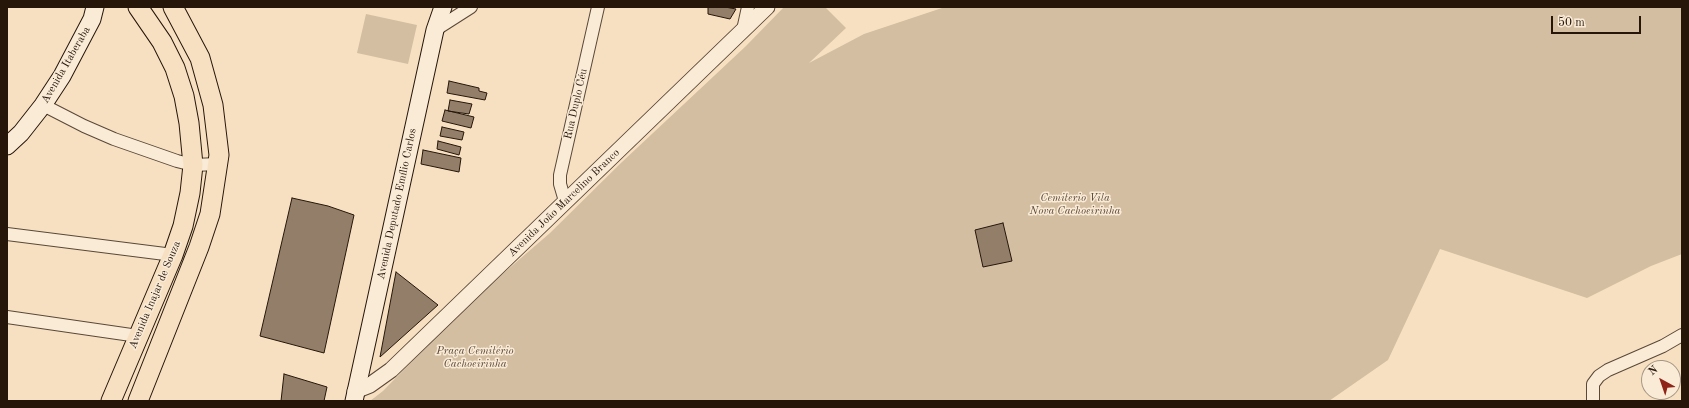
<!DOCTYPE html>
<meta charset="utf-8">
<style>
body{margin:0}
#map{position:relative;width:1689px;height:408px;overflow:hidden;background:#f7e0c1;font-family:"Old Standard TT",serif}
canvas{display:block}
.frame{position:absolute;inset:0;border:8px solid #26160a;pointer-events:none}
.north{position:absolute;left:1641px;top:360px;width:40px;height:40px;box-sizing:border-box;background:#faebd7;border:1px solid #a59685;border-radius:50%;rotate:320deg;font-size:11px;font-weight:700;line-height:16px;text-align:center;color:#26160a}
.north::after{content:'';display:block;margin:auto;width:14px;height:18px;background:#8f2418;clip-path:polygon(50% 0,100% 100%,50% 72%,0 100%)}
.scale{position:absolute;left:1551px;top:16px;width:90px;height:18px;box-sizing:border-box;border:2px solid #26160a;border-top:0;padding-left:5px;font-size:12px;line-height:14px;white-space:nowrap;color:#26160a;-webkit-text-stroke:3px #faebd7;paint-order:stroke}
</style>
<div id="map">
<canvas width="1689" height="408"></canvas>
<div class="frame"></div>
<div class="north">N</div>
<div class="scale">50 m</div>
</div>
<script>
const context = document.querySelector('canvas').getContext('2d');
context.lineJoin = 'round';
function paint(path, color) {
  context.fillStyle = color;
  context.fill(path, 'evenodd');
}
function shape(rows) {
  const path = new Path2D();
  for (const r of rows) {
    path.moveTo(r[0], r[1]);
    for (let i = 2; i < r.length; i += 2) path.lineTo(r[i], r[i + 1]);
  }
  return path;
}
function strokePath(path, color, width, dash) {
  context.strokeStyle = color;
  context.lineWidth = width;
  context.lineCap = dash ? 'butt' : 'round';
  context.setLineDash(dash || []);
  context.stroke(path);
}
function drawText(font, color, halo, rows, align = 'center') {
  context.font = font + ' "Old Standard TT",serif';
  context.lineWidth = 3;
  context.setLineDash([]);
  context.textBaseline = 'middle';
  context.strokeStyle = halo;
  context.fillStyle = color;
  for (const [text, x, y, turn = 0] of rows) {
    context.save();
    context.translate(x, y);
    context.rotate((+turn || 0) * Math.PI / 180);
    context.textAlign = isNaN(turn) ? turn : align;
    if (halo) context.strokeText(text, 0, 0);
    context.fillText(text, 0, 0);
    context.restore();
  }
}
const green = shape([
 [784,7,825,7,846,28,809,63,864,34,945,7,1682,7,1682,254,1651,266,1587,298,1440,249,1388,360,1329,401,370,401,383,391,470,302,550,233,622,162,746,46],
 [366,14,417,25,408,64,357,53]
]);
const building = shape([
 [708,7,725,7,736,9,730,19,708,14,708,7],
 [449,81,479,88,479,91,487,93,485,100,447,93,449,81],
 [450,100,472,104,469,114,448,111,450,100],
 [445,110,474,117,471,128,442,121,445,110],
 [442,127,464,132,462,140,440,136,442,127],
 [438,141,461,147,459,155,437,149,438,141],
 [423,150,461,158,459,172,421,164,423,150],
 [292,198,328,206,354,215,324,353,260,336,292,198],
 [1003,223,1012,261,983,267,975,230,1003,223],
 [396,272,438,305,380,357,396,272],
 [284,374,327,387,324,401,281,401,284,374]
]);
const minor = shape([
 [435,30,471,7],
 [743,30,748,7],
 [43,105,84,126,114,139,177,161,193,165,218,164],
 [565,201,560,184,560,175,598,7],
 [7,234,173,255],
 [7,317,138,336],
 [1593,401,1593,384,1599,376,1608,370,1663,346,1682,335]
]);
const tertiary = shape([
 [355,391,370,385,391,370,767,7]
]);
const secondary = shape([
 [7,146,21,133,43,105,62,76,92,19,95,7],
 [354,401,435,30,443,7]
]);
const primary = shape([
 [111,401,173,255,183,226,190,193,193,165,189,123,184,96,175,68,162,42,138,7],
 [138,401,199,247,210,214,219,155,213,105,200,58,173,7]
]);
const streetNames = [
 ["Avenida Itaberaba",66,65,-60],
 ["Rua Duplo Céu",576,104,-77],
 ["Avenida João Marcelino Branco",564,203,-44],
 ["Avenida Deputado Emílio Carlos",397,204,-78],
 ["Avenida Inajar de Souza",155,295,-67]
];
const parkNames = [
 ["Cemiterio Vila",1075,198],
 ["Nova Cachoeirinha",1075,211],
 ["Praça Cemitério",475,351],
 ["Cachoeirinha",475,364]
];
paint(green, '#d3bea2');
paint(building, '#937f69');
strokePath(building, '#26160a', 1);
strokePath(minor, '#5a4838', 14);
strokePath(tertiary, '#5a4838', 17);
strokePath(secondary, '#26160a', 19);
strokePath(primary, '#26160a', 21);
strokePath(minor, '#faebd7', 12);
strokePath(tertiary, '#faebd7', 15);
strokePath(secondary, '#faebd7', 17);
strokePath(primary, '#f7e0c1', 19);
drawText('11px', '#26160a', '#faebd7', streetNames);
drawText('italic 11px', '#5a4838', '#faebd7', parkNames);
</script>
